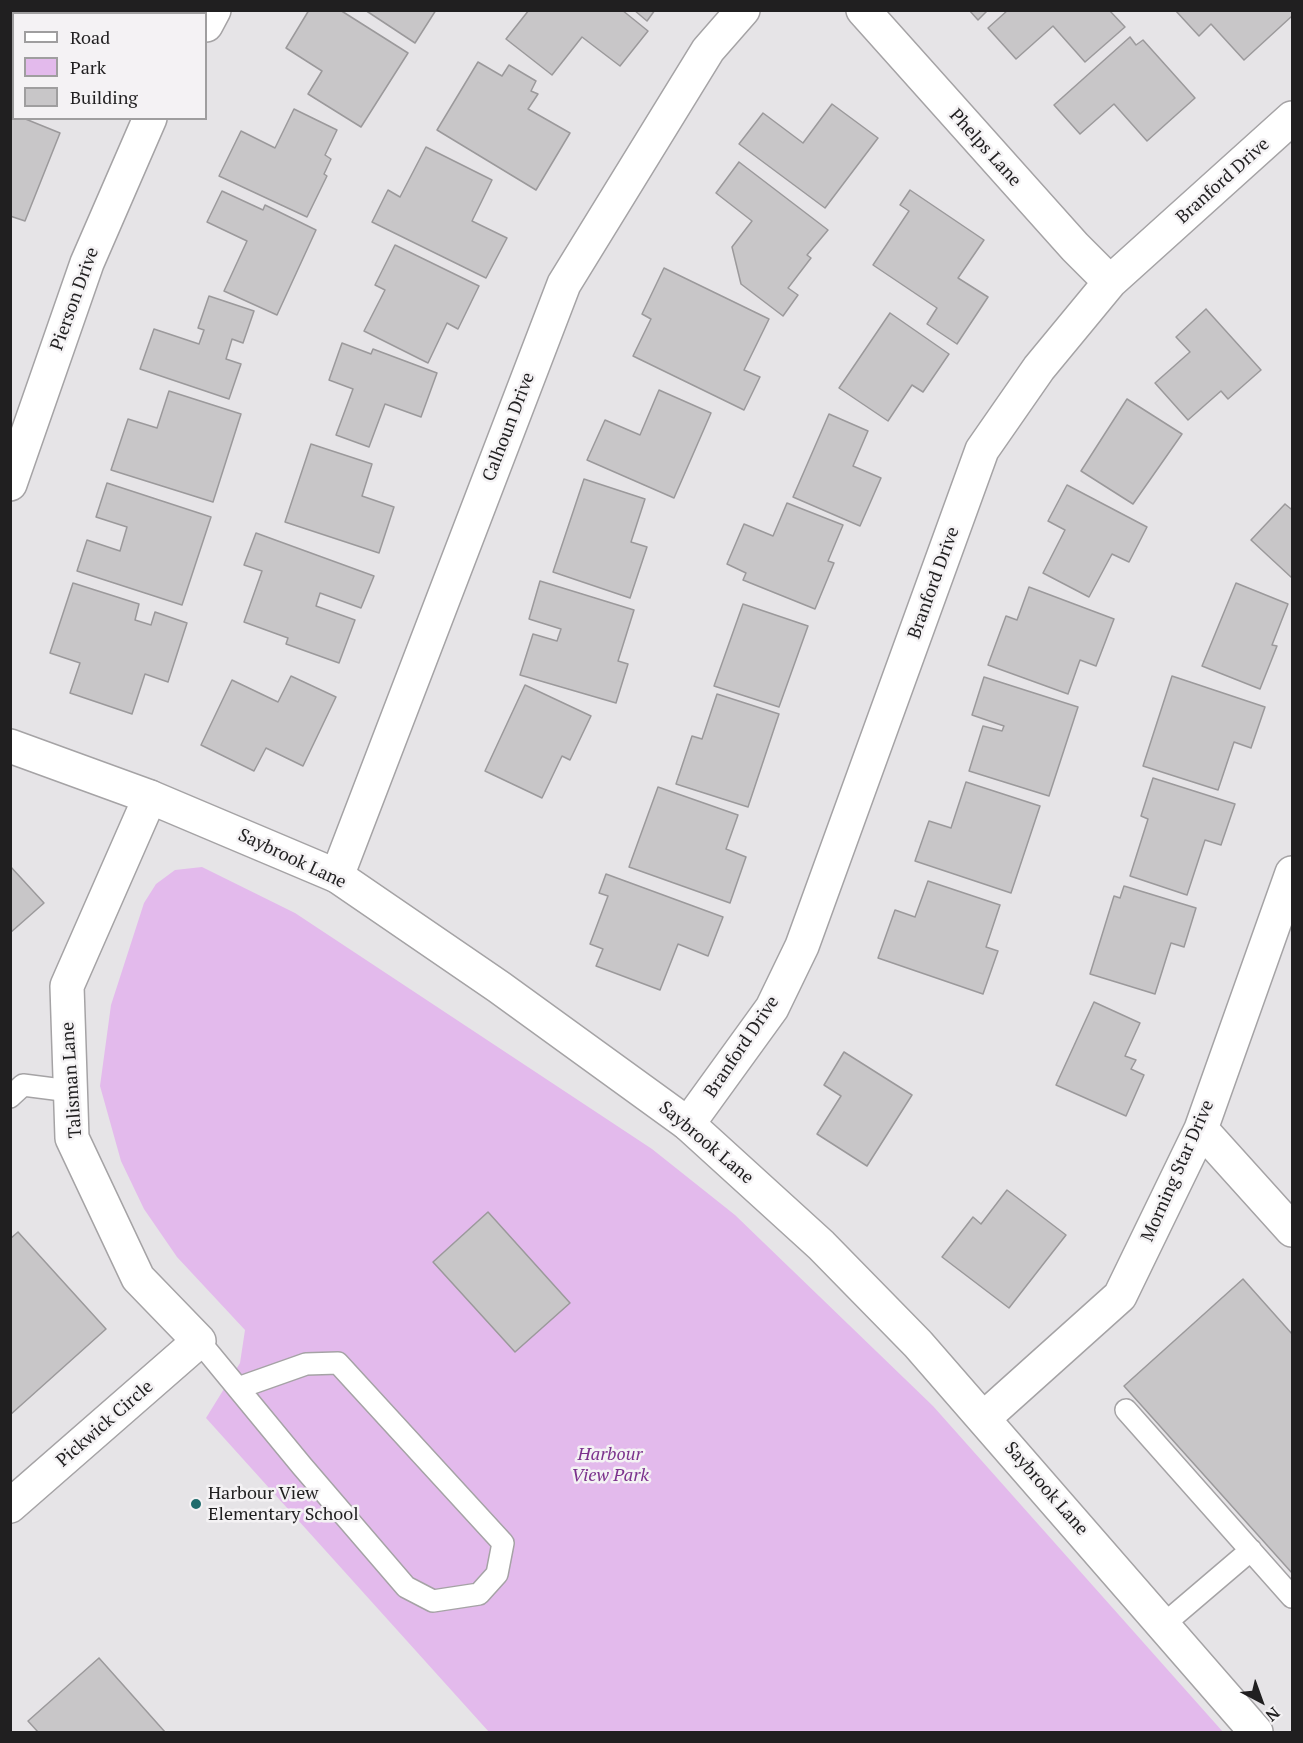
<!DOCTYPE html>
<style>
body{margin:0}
#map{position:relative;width:1303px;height:1743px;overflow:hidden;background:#e6e4e7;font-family:"PT Serif",serif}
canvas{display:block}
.frame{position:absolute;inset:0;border:12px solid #201f20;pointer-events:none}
.legend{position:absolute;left:12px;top:12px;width:195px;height:108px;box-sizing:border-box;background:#f4f2f4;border:2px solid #9f9e9f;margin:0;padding:8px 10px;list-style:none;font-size:18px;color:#201f20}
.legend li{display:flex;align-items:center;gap:12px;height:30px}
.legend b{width:30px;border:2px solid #9f9e9f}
.north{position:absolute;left:1231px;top:1671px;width:60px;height:60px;-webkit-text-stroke:4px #f4f2f4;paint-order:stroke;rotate:139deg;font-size:16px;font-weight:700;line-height:24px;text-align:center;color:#201f20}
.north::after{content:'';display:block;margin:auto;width:21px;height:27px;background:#201f20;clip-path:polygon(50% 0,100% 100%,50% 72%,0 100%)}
</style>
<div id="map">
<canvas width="1303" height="1743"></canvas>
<div class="frame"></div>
<ul class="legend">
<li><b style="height:8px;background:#fff"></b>Road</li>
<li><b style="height:16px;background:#e3baec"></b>Park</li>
<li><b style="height:16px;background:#c8c6c8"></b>Building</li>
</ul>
<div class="north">N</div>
</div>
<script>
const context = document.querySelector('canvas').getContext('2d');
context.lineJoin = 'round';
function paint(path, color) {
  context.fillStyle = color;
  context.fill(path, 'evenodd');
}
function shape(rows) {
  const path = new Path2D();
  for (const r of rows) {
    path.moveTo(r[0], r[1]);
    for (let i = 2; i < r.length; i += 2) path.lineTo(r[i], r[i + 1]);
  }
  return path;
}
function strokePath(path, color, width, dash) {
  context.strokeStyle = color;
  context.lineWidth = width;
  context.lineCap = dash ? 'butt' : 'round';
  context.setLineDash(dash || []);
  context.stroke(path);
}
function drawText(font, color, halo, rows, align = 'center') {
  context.font = font + ' "PT Serif",serif';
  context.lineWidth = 5;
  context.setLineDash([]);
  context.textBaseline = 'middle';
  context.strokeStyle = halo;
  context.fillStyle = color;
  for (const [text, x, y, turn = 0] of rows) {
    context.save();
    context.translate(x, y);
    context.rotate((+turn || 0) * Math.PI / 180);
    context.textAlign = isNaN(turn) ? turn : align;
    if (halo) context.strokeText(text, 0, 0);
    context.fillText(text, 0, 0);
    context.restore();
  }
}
const green = shape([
 [202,867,295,913,652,1149,735,1215,933,1406,1223,1732,489,1732,206,1418,240,1363,245,1330,177,1257,144,1209,121,1161,100,1086,111,1005,144,903,156,884,175,870]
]);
const building = shape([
 [10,10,62,10,67,14,14,14,14,93,10,91,10,10],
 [84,10,124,10,123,14,89,14,84,10],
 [309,10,340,10,408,53,361,127,308,94,322,71,286,48,309,10],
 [365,10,436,10,415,43,365,10],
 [529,10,622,10,648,31,620,66,582,37,552,75,506,39,529,10],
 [634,10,655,10,647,21,634,10],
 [969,10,988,10,978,20,969,10],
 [1008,10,1109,10,1125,27,1085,62,1053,26,1016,59,988,28,1008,10],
 [1175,10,1292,10,1292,16,1244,60,1211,24,1199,36,1175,10],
 [1130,37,1136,45,1143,40,1195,98,1147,141,1114,104,1080,134,1054,105,1130,37],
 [478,62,502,76,509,65,536,81,531,91,538,94,528,109,570,133,536,190,437,130,478,62],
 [832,104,878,138,825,208,739,144,763,113,803,143,832,104],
 [294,109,337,130,325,155,331,159,324,174,327,176,307,217,219,176,241,131,275,148,294,109],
 [10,114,14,118,23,118,60,133,25,221,10,216,10,114],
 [426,147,492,180,472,221,507,238,486,278,372,222,388,190,400,197,426,147],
 [739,162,828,230,807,255,811,258,788,288,798,295,783,316,741,284,732,247,752,221,716,193,739,162],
 [910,190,984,240,958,278,988,297,957,344,927,324,937,308,873,265,909,211,900,205,910,190],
 [222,191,263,210,265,205,316,230,277,315,224,291,247,241,207,222,222,191],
 [395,245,479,286,458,329,447,323,428,363,364,331,385,290,375,285,395,245],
 [664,268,769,319,744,370,760,377,744,410,633,356,651,319,642,314,664,268],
 [209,296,254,311,243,343,232,339,226,359,241,364,229,399,140,369,154,329,199,344,204,330,198,328,209,296],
 [1206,309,1261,370,1228,399,1221,391,1188,420,1155,383,1190,352,1176,337,1206,309],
 [890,313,949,354,923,392,912,385,888,421,839,388,890,313],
 [342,343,371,354,373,349,437,373,421,417,385,404,369,447,336,435,353,389,329,380,342,343],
 [659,390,711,413,674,498,587,460,605,420,640,435,659,390],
 [169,391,241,414,213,502,111,470,128,419,157,428,169,391],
 [1127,399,1182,434,1133,504,1081,471,1127,399],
 [829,414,868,431,853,466,881,478,860,526,793,497,829,414],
 [311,444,372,464,362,496,394,507,379,553,285,522,311,444],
 [584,479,645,499,631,542,647,547,630,598,553,572,584,479],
 [107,483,211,517,182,605,77,571,87,540,120,551,127,527,96,517,107,483],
 [1067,485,1147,527,1129,562,1112,554,1089,597,1043,573,1065,530,1048,521,1067,485],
 [787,503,843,525,828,561,834,563,815,609,743,580,746,573,727,564,744,524,773,536,787,503],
 [1285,504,1291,509,1292,507,1292,578,1251,540,1285,504],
 [256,533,374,576,361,608,320,593,316,606,355,620,339,663,286,644,288,638,244,622,262,571,244,565,256,533],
 [540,581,634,610,618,661,628,664,616,703,520,675,533,634,557,641,561,629,529,619,540,581],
 [73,583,139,604,135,620,151,625,155,612,187,623,168,682,145,674,132,714,70,693,80,663,50,653,73,583],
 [1236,583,1288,604,1272,645,1277,646,1260,689,1202,666,1236,583],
 [1029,587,1114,619,1096,666,1080,660,1068,694,988,665,1006,616,1017,620,1029,587],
 [743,604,808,626,779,707,714,686,743,604],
 [291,676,336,697,303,766,266,748,254,771,201,745,232,680,278,702,291,676],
 [1172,676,1265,707,1251,748,1234,742,1218,790,1143,766,1172,676],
 [984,677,1078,707,1049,796,969,771,983,726,1002,731,1004,726,972,715,984,677],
 [525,685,591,716,570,760,562,756,542,798,485,771,525,685],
 [717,694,779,714,748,807,676,784,692,736,702,739,717,694],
 [1153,778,1235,804,1221,845,1205,840,1187,895,1130,876,1148,819,1141,816,1153,778],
 [966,782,1040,806,1011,893,915,861,929,821,951,828,966,782],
 [658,787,738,815,726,849,746,857,730,903,629,867,658,787],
 [10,866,44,903,10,933,10,866],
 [606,874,723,917,708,956,678,944,660,990,596,966,603,949,590,944,608,896,599,893,606,874],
 [928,881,1000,905,986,947,998,951,983,994,878,958,895,910,915,917,928,881],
 [1124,886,1196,908,1184,947,1171,943,1155,994,1090,974,1114,896,1120,898,1124,886],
 [1094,1002,1140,1023,1125,1056,1136,1060,1131,1069,1144,1075,1126,1116,1056,1085,1094,1002],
 [844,1052,912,1095,867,1166,817,1134,841,1096,824,1085,844,1052],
 [1007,1190,1066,1235,1009,1308,942,1257,973,1217,981,1224,1007,1190],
 [488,1212,570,1303,515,1352,433,1262,488,1212],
 [18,1232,106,1329,10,1415,10,1239,18,1232],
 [1243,1279,1292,1334,1292,1573,1124,1386,1243,1279],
 [99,1658,165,1732,38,1732,28,1721,99,1658]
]);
const service = shape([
 [10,1097,23,1085,70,1091],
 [199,1341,302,1466,406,1587,433,1601,479,1594,497,1574,503,1543,338,1363,306,1364,238,1388],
 [1126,1410,1292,1597],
 [1163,1625,1251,1550]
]);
const minor = shape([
 [863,10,1075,247,1110,282],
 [206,25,214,10],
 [10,484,87,263,150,118],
 [337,876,564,284,708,50,743,10],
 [688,1124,772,1008,802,946,982,450,1039,368,1110,282,1292,118],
 [1201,1129,1292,1230],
 [984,1418,1120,1296,1201,1129,1292,873],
 [10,1506,199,1341,138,1278,72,1138,67,986,150,797]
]);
const tertiary = shape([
 [10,746,150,797,337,876,499,987,688,1124,821,1245,918,1344,1256,1732]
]);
const markers = [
 [196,1504,6,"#206c6d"]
];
const streetNames = [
 ["Phelps Lane",985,148,48],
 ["Branford Drive",1223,181,-42],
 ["Pierson Drive",75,299,-70],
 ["Calhoun Drive",509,427,-69],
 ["Branford Drive",934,583,-70],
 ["Saybrook Lane",292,859,25],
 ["Branford Drive",742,1047,-56],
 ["Talisman Lane",72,1080,-94],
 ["Saybrook Lane",706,1143,40],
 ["Morning Star Drive",1178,1171,-66],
 ["Pickwick Circle",105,1424,-41],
 ["Saybrook Lane",1046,1489,49]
];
const parkNames = [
 ["Harbour",610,1455],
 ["View Park",610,1476]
];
const poiNames = [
 ["Harbour View",208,1494],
 ["Elementary School",208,1515]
];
paint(green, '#e3baec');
paint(building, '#c8c6c8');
strokePath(building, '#9b999b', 1.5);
strokePath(service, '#a5a3a5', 24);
strokePath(minor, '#a5a3a5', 36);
strokePath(tertiary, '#a5a3a5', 36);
strokePath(service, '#fff', 21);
strokePath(minor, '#fff', 33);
strokePath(tertiary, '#fff', 33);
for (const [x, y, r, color] of markers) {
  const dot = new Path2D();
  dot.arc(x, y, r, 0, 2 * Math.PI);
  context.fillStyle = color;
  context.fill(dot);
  strokePath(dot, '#f4f2f4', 2);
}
drawText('18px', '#201f20', '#f4f2f4', streetNames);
drawText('italic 18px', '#7c328d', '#f4f2f4', parkNames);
drawText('18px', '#201f20', '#f4f2f4', poiNames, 'left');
</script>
